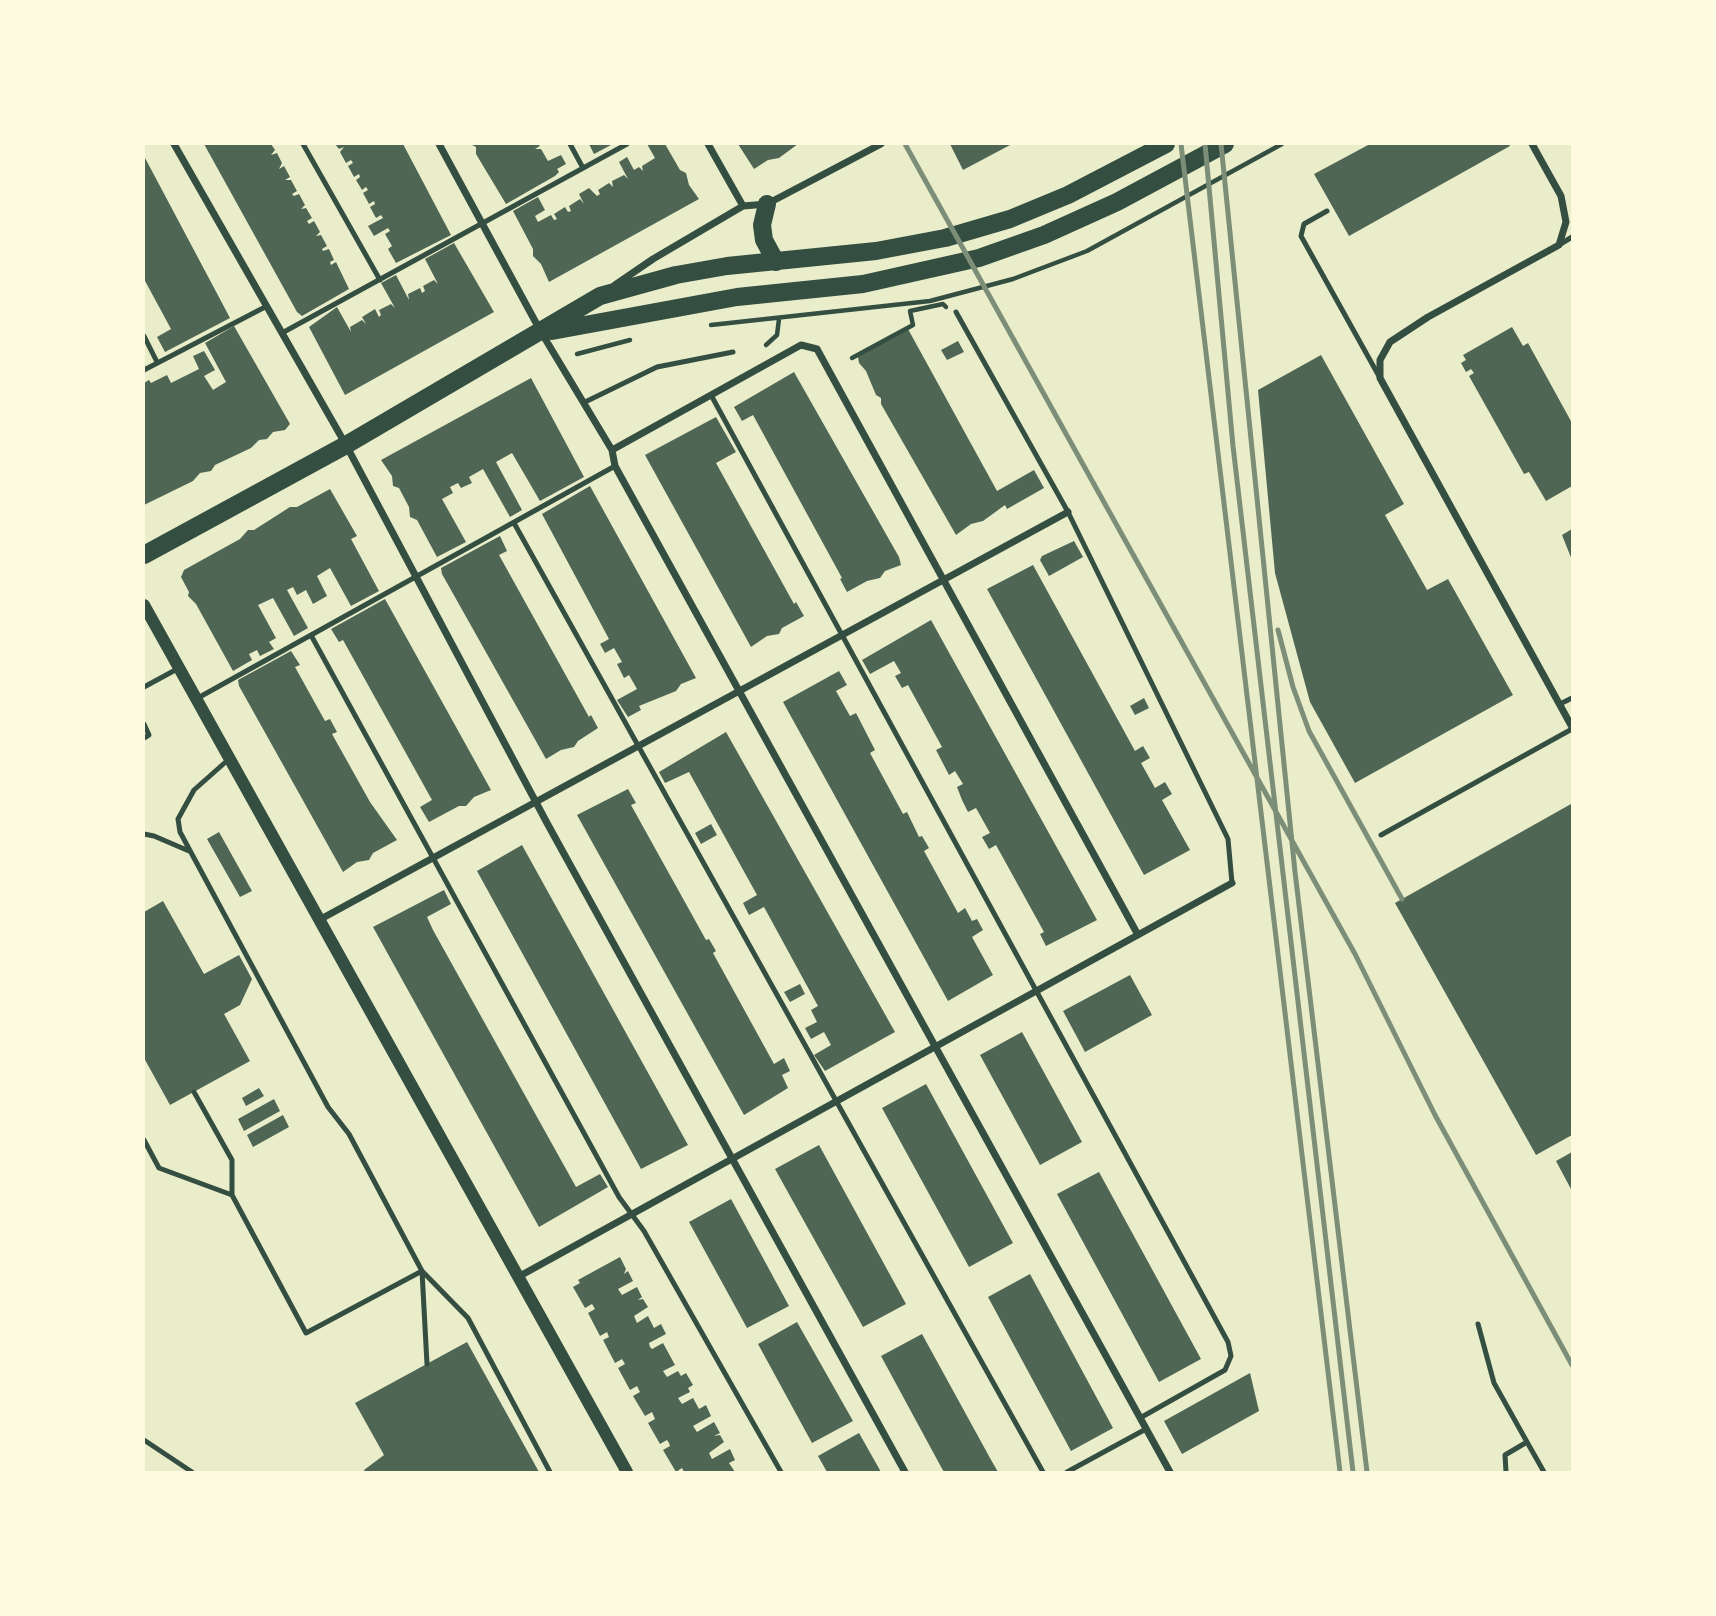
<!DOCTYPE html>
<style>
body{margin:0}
#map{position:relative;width:1716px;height:1616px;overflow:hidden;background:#e9edc9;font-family:"IBM Plex Sans",sans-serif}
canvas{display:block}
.frame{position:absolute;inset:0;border:145px solid #fefae0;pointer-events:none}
</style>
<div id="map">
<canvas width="1716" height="1616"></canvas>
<div class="frame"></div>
</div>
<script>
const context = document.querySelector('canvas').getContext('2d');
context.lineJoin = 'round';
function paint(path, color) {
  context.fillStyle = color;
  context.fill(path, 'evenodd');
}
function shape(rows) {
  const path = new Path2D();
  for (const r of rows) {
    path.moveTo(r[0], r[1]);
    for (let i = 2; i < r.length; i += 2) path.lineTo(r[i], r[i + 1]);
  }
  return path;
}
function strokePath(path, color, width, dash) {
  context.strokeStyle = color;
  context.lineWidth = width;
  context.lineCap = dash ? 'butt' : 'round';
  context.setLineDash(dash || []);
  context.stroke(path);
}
const building = shape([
 [204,144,271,144,275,150,271,155,277,153,282,163,279,169,284,166,290,177,285,180,291,180,297,191,292,194,294,196,299,194,305,205,301,209,306,208,312,218,307,221,309,224,314,221,320,232,316,236,321,235,327,246,322,249,323,251,329,249,334,260,330,262,331,265,336,262,349,289,302,316,297,312],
 [335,144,403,144,451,235,396,263,388,249,392,246,385,234,390,231,388,228,374,236,368,226,383,218,381,215,376,218,370,207,375,204,374,201,369,204,363,193,368,190,366,187,362,190,356,180,360,177,359,174,354,177,348,166,353,163,351,160,346,163,340,152,344,147,339,149],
 [470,144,538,144,540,146,535,149,541,149,548,161,561,155,566,164,557,169,559,172,555,176,506,204,476,154,476,147],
 [589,144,613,144,594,154],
 [647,144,665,144,680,170,686,173,689,185,699,199,549,282,541,264,533,256,533,249,513,211,538,197,545,210,535,216,538,222,551,215,554,220,557,219,554,214,565,207,568,212,571,211,569,206,580,199,584,204,579,194,589,188,597,196,600,194,598,190,609,183,613,187,612,181,624,175,628,179,619,162,627,157,634,170,639,167,643,171,642,166,655,158],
 [738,144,798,144,779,158,768,160,754,169],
 [950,144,1012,144,963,170],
 [1370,144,1509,144,1510,146,1349,236,1314,174],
 [144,156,230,318,165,352,157,337,171,329,144,279],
 [454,243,494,312,345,395,309,327,337,307,351,332,350,327,362,320,366,324,362,317,375,309,379,317,381,315,379,310,391,304,395,308,381,283,396,275,409,300,408,294,420,288,422,293,425,291,423,286,434,280,438,284,425,259],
 [234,326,290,424,285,430,273,432,267,439,259,440,251,448,215,465,211,471,200,473,193,481,144,505,144,383,149,380,151,383,167,375,171,383,199,369,193,356,204,351,215,370,204,376,213,390,226,382,205,343],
 [1512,327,1523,346,1528,343,1572,423,1572,486,1546,501,1529,472,1524,474,1469,376,1474,373,1471,369,1466,372,1461,363,1466,360,1463,355],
 [908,329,997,491,1034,470,1044,488,1007,509,1005,505,983,521,971,524,956,535,881,404,881,398,876,395,866,371,859,363,858,357],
 [958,341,964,352,947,360,941,350],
 [1321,355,1404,504,1385,515,1427,590,1448,579,1513,695,1355,783,1310,702,1275,573,1258,390],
 [794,372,899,557,901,565,885,571,880,578,867,581,847,592,840,579,842,578,753,415,742,421,734,407],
 [531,378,584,477,540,501,512,453,496,462,522,510,510,517,483,469,469,477,472,483,461,488,458,483,450,487,453,493,442,499,466,542,437,557,417,520,410,517,409,507,399,488,393,486,392,476,381,460],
 [716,417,736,452,716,463,794,604,796,602,804,616,782,628,779,634,767,636,751,647,645,455],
 [590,486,696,678,681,684,676,691,639,706,641,710,628,717,617,700,637,689,629,675,624,678,617,664,622,662,614,648,605,653,600,644,609,639,542,514],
 [330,489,357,536,351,539,379,591,351,606,330,568,317,576,327,596,313,604,306,590,297,595,293,587,287,590,308,628,294,636,273,598,258,605,276,638,269,642,274,649,260,656,257,650,249,654,252,660,233,671,196,604,188,596,189,592,181,577,184,570,240,539,248,530,254,530,290,507,297,507],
 [1572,529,1572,560,1562,535],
 [500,536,507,551,499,555,589,717,591,715,598,728,578,741,574,747,561,750,546,759,442,574,441,568],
 [1074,541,1083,557,1049,576,1040,560,1042,556],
 [1033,565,1135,751,1143,746,1150,758,1141,763,1155,788,1165,782,1172,794,1162,800,1190,850,1144,875,987,589],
 [385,599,491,790,474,797,466,806,459,806,429,822,420,807,432,800,343,640,339,642,331,629],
 [931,620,1097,920,1046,946,1040,934,1044,932,996,845,989,849,982,837,990,833,976,808,968,812,962,800,957,787,963,784,955,771,949,775,936,750,942,747,908,685,902,688,895,676,901,673,894,661,870,674,862,660],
 [291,651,300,665,295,667,325,721,330,719,337,732,332,734,370,802,397,840,373,853,369,860,357,862,343,872,239,686,238,680],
 [839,671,847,685,836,691,850,716,856,713,875,750,870,753,903,814,907,812,919,837,922,836,929,848,924,851,958,913,965,908,972,921,977,919,983,930,972,937,993,975,948,1001,783,702],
 [1144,698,1149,708,1135,715,1130,706],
 [726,732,895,1032,825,1071,814,1055,831,1045,824,1032,811,1039,805,1028,817,1022,811,1010,818,1006,764,907,749,915,743,903,757,895,689,772,665,783,659,772],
 [628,789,636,803,631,805,706,940,709,939,716,951,713,953,774,1064,784,1058,790,1071,782,1075,788,1088,744,1115,577,815],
 [1571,804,1572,1135,1536,1155,1395,903],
 [711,824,717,835,701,844,695,833],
 [219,832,252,891,240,897,207,839],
 [522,845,688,1145,641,1169,477,871],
 [444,890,451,904,427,917,433,930,576,1187,600,1174,608,1187,539,1227,373,927],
 [163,901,204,974,239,955,252,979,240,1005,224,1014,250,1061,170,1105,144,1058,144,912],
 [1130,975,1152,1015,1085,1052,1063,1011],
 [800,984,805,994,790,1002,784,992],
 [1022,1032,1082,1142,1040,1165,980,1055],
 [926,1084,1013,1243,969,1267,882,1108],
 [259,1088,264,1096,246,1106,242,1098],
 [274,1099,280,1111,244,1131,238,1119],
 [283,1115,289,1127,253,1147,247,1135],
 [819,1145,906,1304,863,1327,775,1169],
 [1572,1152,1572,1191,1556,1161],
 [1099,1172,1201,1359,1159,1382,1057,1194],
 [731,1199,789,1306,747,1328,689,1222],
 [620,1257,626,1269,624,1274,628,1271,633,1281,618,1289,622,1295,637,1287,642,1297,638,1300,643,1299,648,1307,634,1316,637,1323,648,1316,654,1328,661,1324,666,1334,649,1343,650,1347,652,1349,663,1343,675,1365,663,1371,667,1377,678,1371,681,1376,686,1373,693,1385,688,1388,690,1392,678,1398,682,1404,693,1398,699,1409,706,1405,711,1416,693,1426,697,1432,714,1422,720,1433,714,1436,720,1435,724,1442,709,1453,712,1459,730,1449,735,1460,729,1463,735,1472,684,1472,682,1468,676,1472,663,1450,670,1446,669,1443,667,1440,660,1444,648,1423,655,1419,652,1412,645,1416,633,1396,640,1392,637,1386,630,1390,618,1368,625,1364,622,1359,615,1363,603,1340,609,1337,607,1332,600,1336,588,1313,595,1309,592,1304,585,1308,573,1287,580,1283,578,1280],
 [1030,1274,1113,1428,1071,1451,988,1297],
 [797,1322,853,1421,812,1443,758,1344],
 [922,1334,990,1458,998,1472,944,1472,940,1465,881,1356],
 [467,1342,539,1472,365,1472,364,1470,384,1455,355,1403],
 [1250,1373,1259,1411,1182,1454,1164,1421],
 [859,1433,881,1472,827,1472,818,1456]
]);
const path = shape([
 [711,325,930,301,1013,279,1087,251,1282,144],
 [766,345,777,335,779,319],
 [577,354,630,340],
 [852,358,913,325,910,311,943,304,946,307]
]);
const service = shape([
 [303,144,380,280],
 [570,144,583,168],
 [1327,211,1304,224,1301,236,1380,378],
 [1559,245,1572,237],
 [956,312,1068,512,1228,839,1232,883],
 [282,333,627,144],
 [144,336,157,362],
 [144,370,267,306],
 [711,395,1228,1342,1231,1356,1225,1370,1140,1418],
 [583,403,657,367,733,352],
 [514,523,1043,1472],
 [312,637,619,1197,644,1231,781,1472],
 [144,687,179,668],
 [196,699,615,466],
 [1560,704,1572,698],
 [144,724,149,735,144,738],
 [144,834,154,836,189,851],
 [1381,835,1572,729],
 [194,1092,232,1160,232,1195,306,1333,422,1271,349,1134,328,1107,180,832,178,819,194,790,229,759],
 [144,1140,159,1168,232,1195],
 [422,1271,468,1318,550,1472],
 [422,1271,427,1364],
 [1478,1324,1494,1383,1527,1442],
 [144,1440,192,1472],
 [1067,1472,1146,1429],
 [1506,1472,1505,1455,1527,1442,1544,1472]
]);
const minor = shape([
 [174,144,346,445,547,823,905,1472],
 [439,144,541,332,612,450,615,466,1170,1472],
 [708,144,743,206],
 [1532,144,1561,196,1566,222,1559,245,1428,317,1390,342,1380,360,1380,378,1572,727],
 [615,285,653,259,743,206,767,204,881,144],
 [612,450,801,345,817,349,1138,935],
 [319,920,1068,512],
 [518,1277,1232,883]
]);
const tertiary = shape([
 [144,605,627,1472]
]);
const primary = shape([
 [767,204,762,225,764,240,776,262],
 [552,331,737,297,863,284,979,258,1044,235,1117,202,1225,144],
 [144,555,346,445,600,296,676,275,727,266,876,251,945,238,1010,219,1068,195,1166,144]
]);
const rail = shape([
 [905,144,1355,954,1435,1115,1572,1365],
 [1181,144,1340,1472],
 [1205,144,1233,446,1353,1472],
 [1221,144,1295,872,1367,1472],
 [1278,630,1293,687,1309,731,1402,899]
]);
paint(building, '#4f6655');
strokePath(path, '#344e41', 4.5);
strokePath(service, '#344e41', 5);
strokePath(minor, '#344e41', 7);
strokePath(tertiary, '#344e41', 12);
strokePath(primary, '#344e41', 18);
strokePath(rail, '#7c8e77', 5);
</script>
